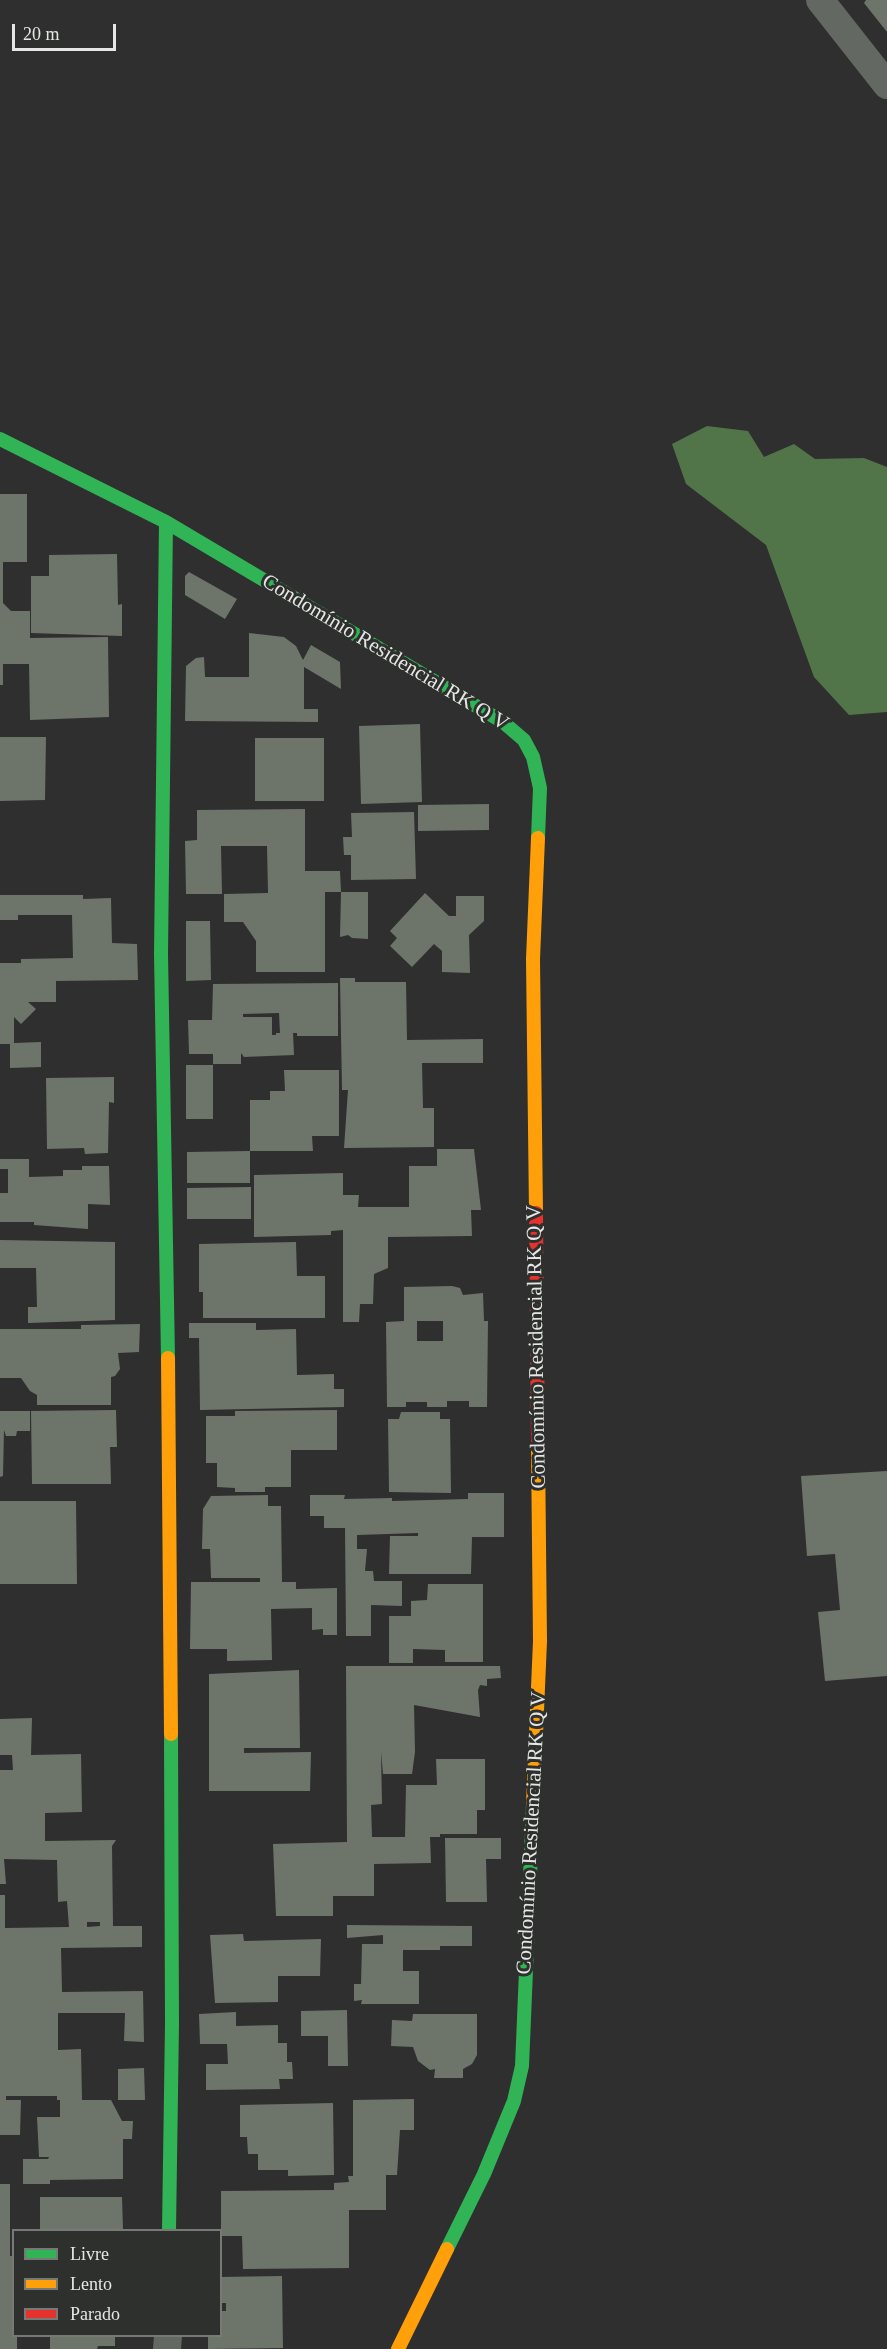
<!DOCTYPE html>
<meta charset="utf-8">
<style>
body{margin:0}
#map{position:relative;width:887px;height:2349px;overflow:hidden;background:#2f2f2f;font-family:Georgia,serif}
canvas{display:block}
.legend{position:absolute;left:12px;top:2229px;width:210px;height:108px;box-sizing:border-box;background:#2e302e;border:2px solid #777977;margin:0;padding:8px 10px;list-style:none;font-size:18px;color:#e5e6e5}
.legend li{display:flex;align-items:center;gap:12px;height:30px}
.legend b{width:30px;border:2px solid #777977}
.scale{position:absolute;left:12px;top:24px;width:104px;height:27px;box-sizing:border-box;border:3px solid #e5e6e5;border-top:0;padding-left:8px;font-size:18px;line-height:21px;white-space:nowrap;color:#e5e6e5;-webkit-text-stroke:4px #2e302e;paint-order:stroke}
</style>
<div id="map">
<canvas width="887" height="2349"></canvas>
<ul class="legend">
<li><b style="height:8px;background:#30b455"></b>Livre</li>
<li><b style="height:8px;background:#ff9f0a"></b>Lento</li>
<li><b style="height:8px;background:#e5322d"></b>Parado</li>
</ul>
<div class="scale">20 m</div>
</div>
<script>
const context = document.querySelector('canvas').getContext('2d');
context.lineJoin = 'round';
function paint(path, color) {
  context.fillStyle = color;
  context.fill(path, 'evenodd');
}
function shape(rows) {
  const path = new Path2D();
  for (const r of rows) {
    path.moveTo(r[0], r[1]);
    for (let i = 2; i < r.length; i += 2) path.lineTo(r[i], r[i + 1]);
  }
  return path;
}
function strokePath(path, color, width, dash) {
  context.strokeStyle = color;
  context.lineWidth = width;
  context.lineCap = dash ? 'butt' : 'round';
  context.setLineDash(dash || []);
  context.stroke(path);
}
function drawText(font, color, halo, rows, align = 'center') {
  context.font = font + ' Georgia,serif';
  context.lineWidth = 6;
  context.setLineDash([]);
  context.textBaseline = 'middle';
  context.strokeStyle = halo;
  context.fillStyle = color;
  for (const [text, x, y, turn = 0] of rows) {
    context.save();
    context.translate(x, y);
    context.rotate((+turn || 0) * Math.PI / 180);
    context.textAlign = isNaN(turn) ? turn : align;
    if (halo) context.strokeText(text, 0, 0);
    context.fillText(text, 0, 0);
    context.restore();
  }
}
const water = shape([
 [707,426,748,431,764,457,794,444,815,459,864,458,887,467,887,712,849,715,814,677,766,545,686,484,672,444]
]);
const building = shape([
 [866,0,887,0,887,32,864,3],
 [0,494,27,494,27,562,3,562,3,603,11,611,30,611,30,638,108,637,109,717,30,720,29,664,3,664,3,685,0,685],
 [117,554,118,605,122,604,122,636,31,633,31,576,49,576,49,555],
 [189,572,237,599,225,619,185,595,185,576],
 [249,633,284,637,296,646,303,660,311,645,340,662,341,689,304,667,304,709,318,709,318,722,185,721,186,666,196,658,204,657,205,677,249,677],
 [420,724,422,802,361,804,359,726],
 [0,737,46,737,45,800,0,801],
 [255,738,324,738,324,801,255,801],
 [489,804,489,830,418,831,418,805],
 [305,809,305,871,340,871,341,892,325,892,325,972,256,972,256,941,243,922,224,922,224,894,268,893,267,846,221,846,222,894,186,894,185,841,197,840,197,810],
 [414,812,416,879,351,880,351,855,344,855,343,837,352,837,351,813],
 [341,892,368,892,368,939,352,938,348,935,340,937],
 [425,893,449,916,456,916,456,896,484,896,484,921,469,935,470,973,442,972,442,951,434,944,412,967,390,946,397,938,390,931],
 [0,895,83,895,83,899,111,898,112,943,137,944,138,980,56,981,56,1002,28,1002,36,1009,21,1024,14,1017,14,1043,41,1042,41,1067,10,1068,10,1044,0,1044,0,963,21,963,21,959,73,958,72,915,18,915,18,920,0,920],
 [186,921,210,921,211,980,186,981],
 [340,978,355,978,355,982,406,982,407,1040,483,1039,483,1063,422,1063,423,1108,434,1108,434,1147,344,1148,348,1090,342,1090],
 [338,983,338,1036,297,1036,297,1033,293,1033,294,1055,244,1057,241,1053,241,1064,213,1064,213,1054,189,1054,188,1020,212,1020,213,984],
 [279,1013,280,1033,276,1033,276,1035,272,1035,272,1017,243,1017,243,1014],
 [186,1065,213,1065,213,1119,186,1119],
 [284,1070,339,1070,339,1136,312,1136,313,1151,250,1151,250,1100,270,1100,270,1091,285,1091],
 [114,1077,114,1103,109,1102,108,1153,85,1154,84,1148,47,1149,46,1078],
 [437,1149,474,1149,481,1210,471,1210,472,1236,388,1237,388,1268,374,1274,373,1304,360,1304,359,1322,343,1322,343,1230,331,1231,331,1235,254,1237,254,1175,343,1173,343,1195,359,1195,358,1207,409,1207,409,1166,437,1166],
 [250,1151,250,1183,187,1183,187,1152],
 [0,1159,29,1159,29,1177,63,1176,63,1170,82,1170,82,1166,109,1166,110,1205,88,1204,88,1229,34,1225,34,1222,0,1222,0,1193,8,1193,8,1169,0,1169],
 [251,1187,251,1219,187,1219,187,1188],
 [0,1240,115,1242,115,1320,28,1323,28,1307,37,1307,36,1268,0,1268],
 [296,1242,297,1276,325,1276,325,1318,203,1318,203,1292,199,1292,199,1244],
 [452,1286,460,1288,463,1295,483,1293,484,1321,488,1321,487,1407,469,1407,469,1401,447,1401,447,1407,427,1407,427,1402,406,1402,406,1407,387,1407,386,1322,404,1321,404,1287],
 [417,1321,443,1321,443,1341,417,1341],
 [189,1323,256,1323,256,1330,296,1329,297,1375,334,1374,334,1389,344,1389,344,1407,200,1410,199,1338,189,1338],
 [140,1324,139,1352,118,1353,120,1369,115,1376,111,1377,111,1405,37,1405,37,1395,30,1391,21,1378,0,1378,0,1329,81,1329,81,1325],
 [116,1410,117,1447,110,1447,111,1484,32,1484,31,1411],
 [337,1410,337,1450,291,1450,291,1487,265,1487,265,1492,235,1492,235,1488,217,1487,217,1463,206,1463,206,1416,235,1416,235,1411],
 [0,1411,30,1411,30,1431,17,1431,16,1436,6,1436,4,1430,3,1476,0,1477],
 [401,1412,440,1412,440,1419,450,1419,451,1493,389,1492,388,1419,399,1419],
 [887,1471,887,1676,825,1681,818,1612,840,1610,835,1554,807,1556,801,1476],
 [468,1493,504,1493,504,1537,472,1537,471,1574,389,1574,390,1536,418,1536,418,1533,357,1535,357,1549,367,1549,365,1571,373,1571,374,1581,402,1581,402,1606,371,1605,371,1636,346,1636,345,1528,324,1528,324,1516,310,1516,310,1495,345,1495,344,1499,392,1498,392,1501,468,1499],
 [268,1495,268,1506,281,1506,282,1582,296,1582,296,1589,337,1588,337,1635,323,1635,323,1629,312,1630,312,1608,271,1609,272,1660,227,1661,227,1649,190,1649,191,1582,260,1582,260,1578,211,1578,210,1549,202,1549,203,1509,211,1496],
 [0,1501,76,1501,77,1584,0,1584],
 [428,1584,483,1584,483,1662,445,1662,445,1650,413,1649,413,1663,389,1663,389,1616,411,1616,411,1601,427,1600],
 [346,1666,500,1666,501,1678,487,1679,487,1686,480,1685,478,1690,480,1717,414,1705,415,1752,412,1774,383,1774,381,1752,382,1804,371,1805,372,1837,405,1837,406,1785,437,1785,436,1759,485,1759,485,1810,477,1810,477,1834,440,1834,440,1837,430,1837,431,1863,374,1864,374,1896,333,1896,333,1916,276,1916,273,1844,347,1842],
 [299,1670,300,1748,244,1748,244,1753,311,1752,310,1791,209,1791,209,1674],
 [32,1718,31,1755,81,1754,82,1812,45,1813,45,1841,116,1840,112,1846,113,1926,142,1926,142,1947,61,1948,62,1992,143,1991,144,2042,124,2041,125,2013,58,2013,58,2050,81,2049,82,2100,111,2100,122,2121,133,2121,132,2139,123,2139,123,2179,50,2180,50,2184,23,2184,23,2159,48,2159,49,2157,39,2157,37,2117,60,2117,60,2100,57,2100,57,2096,6,2096,6,2100,21,2100,20,2135,0,2135,0,1895,5,1895,5,1928,69,1927,67,1901,58,1902,57,1860,4,1859,6,1884,0,1884,0,1770,13,1770,12,1755,0,1755,0,1719],
 [87,1922,100,1922,100,1926,87,1927],
 [445,1838,501,1838,501,1859,486,1859,487,1902,446,1902],
 [347,1925,472,1926,472,1946,440,1946,440,1950,403,1950,403,1971,419,1971,419,2004,361,2004,362,2000,354,2001,354,1984,361,1984,362,1944,383,1944,383,1935,347,1938],
 [243,1934,244,1941,321,1939,320,1976,278,1976,278,2002,215,2003,210,1935],
 [347,2010,348,2066,328,2066,328,2036,301,2036,301,2011],
 [236,2012,236,2026,278,2025,278,2043,287,2043,287,2062,292,2062,293,2079,279,2079,280,2089,206,2090,206,2064,228,2064,227,2044,200,2044,199,2014],
 [413,2014,477,2014,477,2055,472,2064,463,2069,463,2078,434,2078,435,2069,430,2070,418,2061,413,2047,391,2046,392,2020,412,2021],
 [144,2068,145,2100,118,2100,118,2069],
 [414,2099,414,2130,400,2130,397,2175,386,2175,386,2210,349,2210,349,2268,243,2269,242,2236,221,2236,221,2191,334,2190,334,2183,349,2182,348,2176,353,2176,353,2100],
 [333,2103,334,2175,288,2176,288,2170,258,2170,258,2154,248,2154,247,2137,240,2137,240,2105],
 [0,2184,10,2184,10,2256,14,2256,14,2336,17,2336,17,2349,0,2349],
 [40,2197,122,2197,123,2230,40,2230],
 [282,2276,283,2348,208,2349,208,2336,220,2336,220,2311,226,2311,226,2303,220,2303,220,2277],
 [50,2336,115,2336,115,2346,98,2346,97,2349,50,2349]
]);
const street = shape([
 [820,0,887,85],
 [167,2349,168,2336]
]);
const fast = shape([
 [0,439,166,522,503,722,524,740,533,757,540,788,538,838],
 [166,522,161,954,168,1358],
 [169,2230,172,2024,171,1734],
 [447,2249,484,2174,514,2101,522,2066,533,1804]
]);
const slow = shape([
 [536,1213,533,959,538,838],
 [168,1358,171,1734],
 [533,1804,540,1641,538,1447],
 [398,2349,447,2249]
]);
const jam = shape([
 [536,1213,538,1447]
]);
const streetNames = [
 ["Condomínio Residencial RK Q V",385,653,31],
 ["Condomínio Residencial RK Q V",537,1347,-91],
 ["Condomínio Residencial RK Q V",532,1833,-87]
];
paint(water, '#517548');
paint(building, '#6d756b');
strokePath(street, '#646862', 28);
strokePath(fast, '#30b455', 14);
strokePath(slow, '#ff9f0a', 14);
strokePath(jam, '#e5322d', 14);
drawText('21px', '#e5e6e5', '#2e302e', streetNames);
</script>
